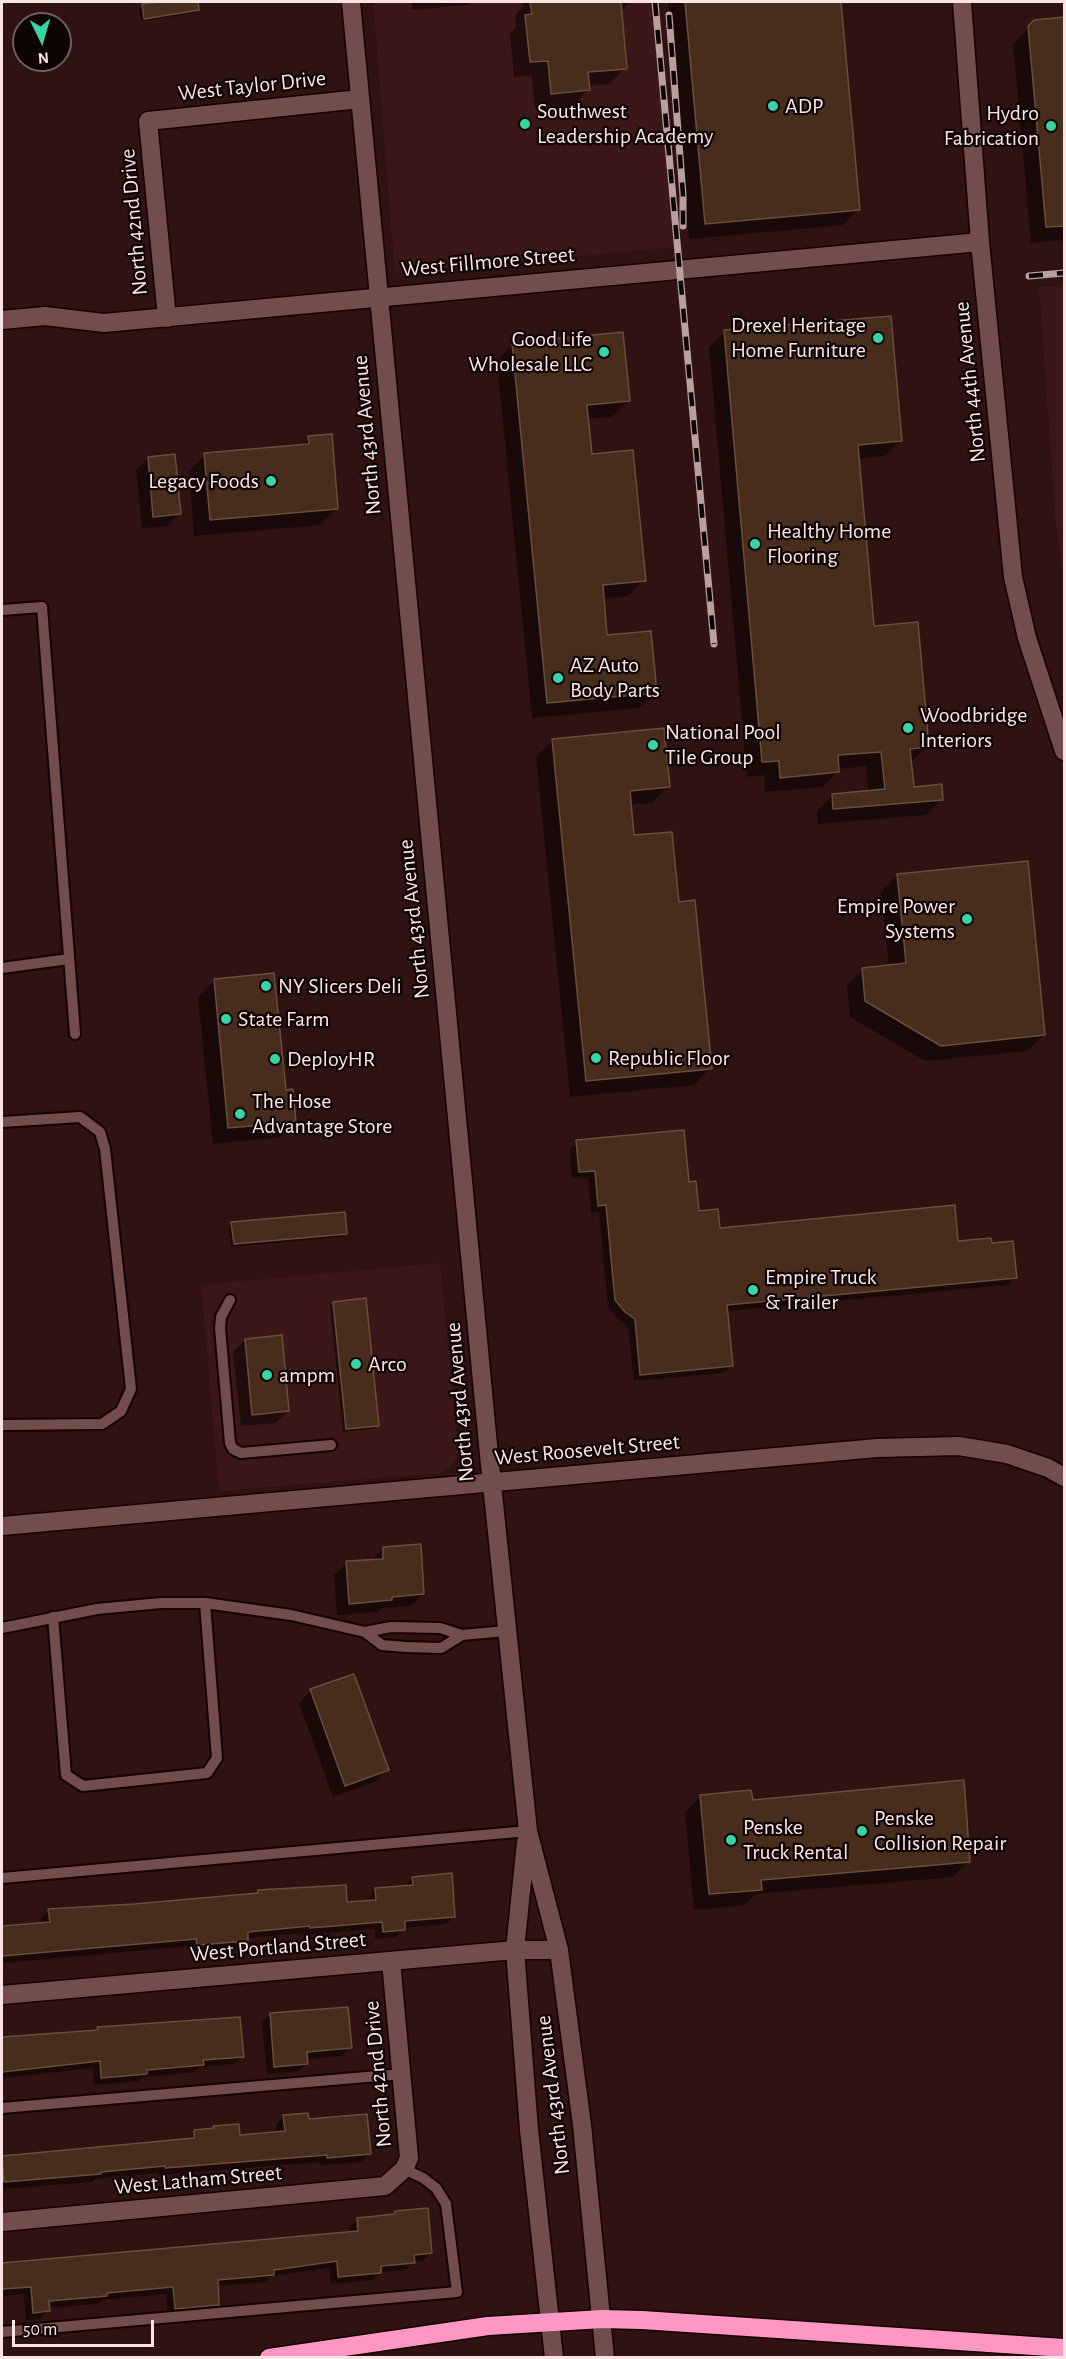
<!DOCTYPE html>
<style>
body{margin:0}
#map{position:relative;width:1066px;height:2359px;overflow:hidden;background:#301212;font-family:"Alegreya Sans",sans-serif}
canvas{display:block}
.frame{position:absolute;inset:0;border:3px solid #fbe5e4;pointer-events:none}
.north{position:absolute;left:12px;top:12px;width:60px;height:60px;box-sizing:border-box;background:#0f0404;border:2px solid #6d5e5e;border-radius:50%;rotate:175deg;font-size:16px;font-weight:700;line-height:24px;text-align:center;color:#fbe5e4}
.north::after{content:'';display:block;margin:auto;width:21px;height:27px;background:#37d4a6;clip-path:polygon(50% 0,100% 100%,50% 72%,0 100%)}
.scale{position:absolute;left:12px;top:2320px;width:142px;height:27px;box-sizing:border-box;border:3px solid #fbe5e4;border-top:0;padding-left:8px;font-size:18px;line-height:21px;white-space:nowrap;color:#fbe5e4;-webkit-text-stroke:4px #0f0404;paint-order:stroke}
</style>
<div id="map">
<canvas width="1066" height="2359"></canvas>
<div class="frame"></div>
<div class="north">N</div>
<div class="scale">50 m</div>
</div>
<script>
const context = document.querySelector('canvas').getContext('2d');
context.lineJoin = 'round';
function paint(path, color) {
  context.fillStyle = color;
  context.fill(path, 'evenodd');
}
function shape(rows) {
  const path = new Path2D();
  for (const r of rows) {
    path.moveTo(r[0], r[1]);
    for (let i = 2; i < r.length; i += 2) path.lineTo(r[i], r[i + 1]);
  }
  return path;
}
function strokePath(path, color, width, dash) {
  context.strokeStyle = color;
  context.lineWidth = width;
  context.lineCap = dash ? 'butt' : 'round';
  context.setLineDash(dash || []);
  context.stroke(path);
}
function drawText(font, color, halo, rows, align = 'center') {
  context.font = font + ' "Alegreya Sans",sans-serif';
  context.lineWidth = 4.5;
  context.setLineDash([]);
  context.textBaseline = 'middle';
  context.strokeStyle = halo;
  context.fillStyle = color;
  for (const [text, x, y, turn = 0] of rows) {
    context.save();
    context.translate(x, y);
    context.rotate((+turn || 0) * Math.PI / 180);
    context.textAlign = isNaN(turn) ? turn : align;
    if (halo) context.strokeText(text, 0, 0);
    context.fillText(text, 0, 0);
    context.restore();
  }
}
const built = shape([
 [373,2,655,2,677,247,395,273],
 [1064,285,1064,574,1056,526,1039,287],
 [440,1263,458,1450,455,1460,449,1468,440,1473,219,1491,201,1285]
]);
const shadow = shape([
 [170,2,196,2,197,10,194,13,141,21,139,9,142,6],
 [412,2,470,2,467,5,413,10],
 [523,2,630,2,620,13,625,68,609,84,588,86,588,90,572,106,535,109,532,76,514,77,510,33,516,27,515,15,523,7],
 [668,2,840,2,859,209,843,225,689,239],
 [1064,19,1064,240,1031,243,1013,44,1034,22],
 [725,332,900,441,885,456,857,459,872,627,927,747,910,762,913,788,942,799,926,815,818,824,817,811,833,795,868,792,866,766,838,769,838,772,822,787,765,792,764,775,747,777,709,347],
 [513,344,628,401,612,417,587,419,590,456,644,580,628,596,602,599,606,637,655,692,639,708,532,718,497,361],
 [309,438,336,509,320,525,194,536,189,471,205,455,300,447],
 [148,458,179,514,167,526,142,528,136,470],
 [553,741,668,786,652,803,629,805,633,837,677,903,710,1068,694,1085,570,1097,536,757],
 [897,876,1044,1035,1027,1051,925,1061,850,1017,847,985,863,969,889,967,881,892],
 [214,981,284,1091,295,1121,279,1137,213,1144,198,997],
 [577,1142,688,1183,697,1213,719,1229,991,1245,1015,1277,1008,1285,726,1311,731,1366,724,1373,634,1381,628,1327,618,1319,608,1307,599,1212,591,1213,588,1177,572,1179,570,1149],
 [232,1224,346,1233,342,1237,231,1247,229,1227],
 [333,1303,378,1425,374,1429,343,1432,330,1306],
 [245,1340,288,1411,276,1423,241,1426,233,1352],
 [383,1549,423,1594,411,1606,382,1608,378,1612,337,1615,334,1575,347,1563,371,1561],
 [311,1691,387,1770,375,1782,333,1797,299,1703],
 [701,1796,752,1801,969,1861,953,1877,755,1894,745,1905,694,1910,685,1812],
 [413,1878,454,1916,446,1924,404,1928,396,1937,375,1939,375,1929,302,1935,302,1933,247,1938,239,1948,189,1952,189,1946,2,1963,2,1928,42,1924,41,1918,49,1910,134,1905,256,1895,259,1892,346,1904,368,1902,368,1898,376,1890,405,1886],
 [270,2015,350,2048,342,2056,306,2059,307,2063,299,2071,267,2074,262,2022],
 [239,2019,242,2056,234,2064,200,2067,194,2072,143,2077,138,2081,94,2085,93,2068,2,2078,2,2038],
 [284,2117,307,2121,369,2154,362,2162,320,2165,319,2162,158,2175,158,2173,95,2179,92,2182,2,2189,2,2157,186,2140,195,2132,212,2130,214,2128,239,2136,277,2133,276,2125],
 [396,2212,430,2253,423,2261,414,2261,406,2270,380,2272,372,2280,331,2284,329,2268,271,2276,265,2282,216,2286,217,2305,209,2313,168,2316,166,2294,102,2300,98,2304,48,2308,48,2311,40,2319,26,2320,24,2294,2,2296,2,2299,2,2263,350,2234,350,2227,358,2219,392,2216]
]);
const building = shape([
 [160,2,198,2,199,10,144,19,142,4,160,2],
 [530,2,621,2,627,69,588,72,590,90,551,94,548,61,530,62,525,15,532,14,530,2],
 [685,2,841,2,860,210,705,224,685,2],
 [1065,17,1065,226,1046,227,1028,26,1034,20,1065,17],
 [891,316,902,441,858,445,874,626,918,622,929,747,910,749,914,787,942,784,943,800,833,809,832,794,885,789,881,752,838,755,839,772,780,778,779,761,762,762,724,330,891,316],
 [623,332,630,401,587,405,592,454,633,450,646,581,603,585,607,635,651,631,657,693,547,703,512,343,623,332],
 [332,434,338,509,210,520,204,453,309,444,308,436,332,434],
 [175,454,181,514,153,517,148,457,175,454],
 [664,728,670,787,630,791,634,835,672,832,679,902,695,900,712,1069,586,1081,552,739,664,728],
 [1028,861,1045,1035,941,1046,865,1001,862,968,906,963,897,874,1028,861],
 [274,973,286,1090,293,1089,296,1122,228,1128,214,979,274,973],
 [684,1130,689,1182,696,1181,699,1211,718,1209,720,1228,955,1205,958,1241,991,1238,992,1243,1013,1241,1017,1278,727,1305,733,1366,640,1375,635,1319,625,1312,615,1300,606,1205,598,1206,595,1171,579,1172,576,1140,684,1130],
 [345,1212,347,1234,234,1244,231,1222,345,1212],
 [366,1298,379,1426,346,1429,333,1302,366,1298],
 [282,1335,289,1411,252,1415,245,1339,282,1335],
 [421,1544,424,1594,392,1597,392,1600,349,1604,346,1561,383,1559,383,1547,421,1544],
 [354,1674,389,1770,345,1786,310,1689,354,1674],
 [964,1780,970,1862,761,1880,762,1890,709,1894,700,1795,751,1790,753,1800,964,1780],
 [452,1873,455,1917,405,1921,405,1930,383,1932,382,1922,310,1928,310,1926,248,1932,248,1941,197,1945,196,1939,2,1956,2,1926,50,1922,48,1909,134,1904,258,1893,258,1890,346,1885,347,1902,376,1900,375,1888,413,1885,412,1877,452,1873],
 [348,2007,352,2048,307,2052,308,2064,274,2067,270,2013,348,2007],
 [240,2017,244,2057,203,2060,204,2065,147,2070,147,2074,101,2078,100,2061,2,2072,2,2037,98,2030,97,2027,240,2017],
 [308,2113,309,2119,367,2114,371,2154,327,2158,327,2155,165,2168,165,2166,101,2172,101,2174,4,2182,2,2156,194,2138,194,2130,214,2128,213,2126,239,2124,240,2135,285,2131,283,2115,308,2113],
 [428,2208,432,2253,414,2255,415,2263,381,2266,381,2273,338,2277,337,2261,274,2270,274,2275,218,2280,219,2305,175,2309,173,2287,107,2293,107,2296,49,2301,50,2311,33,2313,31,2287,2,2289,2,2263,358,2231,357,2218,395,2214,395,2211,428,2208]
]);
const lane = shape([
 [2,610,42,607,75,1034],
 [2,968,69,959],
 [2,1122,80,1117,100,1132,105,1149,131,1389,121,1411,102,1424,2,1425],
 [230,1300,221,1317,220,1328,230,1443,233,1449,241,1453,331,1445],
 [53,1617,66,1775,83,1786,207,1773,217,1758,205,1603],
 [2,1628,97,1609,161,1603,205,1603,291,1615,365,1632,391,1627,440,1628,462,1635,506,1631],
 [365,1632,382,1645,406,1647,441,1648,462,1635],
 [2,1878,528,1831],
 [2,2108,402,2074],
 [2,2332,457,2292,446,2204,436,2188,423,2178,404,2169]
]);
const street = shape([
 [962,2,980,242,1013,577,1027,638,1064,751],
 [167,318,148,121,360,99],
 [2,320,45,316,104,323,980,242],
 [2,1995,515,1950,559,1950],
 [2,2222,385,2186,404,2169,409,2158,391,1961]
]);
const secondary = shape([
 [351,2,489,1455,528,1831,559,1950,582,2125,605,2358],
 [2,1526,877,1448,959,1446,1007,1454,1048,1468,1064,1477],
 [526,1842,515,1950,529,2130,554,2358]
]);
const highway = shape([
 [269,2358,488,2326,602,2319,642,2320,1064,2348]
]);
const rail = shape([
 [655,2,714,644],
 [669,15,683,195,683,226],
 [1029,276,1064,273]
]);
const markers = [
 [773,106,6,"#37d4a6"],
 [525,124,6,"#37d4a6"],
 [1051,126,6,"#37d4a6"],
 [878,338,6,"#37d4a6"],
 [604,352,6,"#37d4a6"],
 [271,481,6,"#37d4a6"],
 [755,544,6,"#37d4a6"],
 [558,678,6,"#37d4a6"],
 [908,728,6,"#37d4a6"],
 [653,745,6,"#37d4a6"],
 [967,919,6,"#37d4a6"],
 [266,986,6,"#37d4a6"],
 [226,1019,6,"#37d4a6"],
 [596,1058,6,"#37d4a6"],
 [275,1059,6,"#37d4a6"],
 [240,1114,6,"#37d4a6"],
 [753,1290,6,"#37d4a6"],
 [356,1364,6,"#37d4a6"],
 [267,1375,6,"#37d4a6"],
 [862,1831,6,"#37d4a6"],
 [731,1840,6,"#37d4a6"]
];
const streetNames = [
 ["West Taylor Drive",252,86,-6],
 ["North 42nd Drive",134,222,-95],
 ["West Fillmore Street",488,262,-5],
 ["North 44th Avenue",970,382,-96],
 ["North 43rd Avenue",367,435,-95],
 ["North 43rd Avenue",414,919,-96],
 ["North 43rd Avenue",460,1402,-95],
 ["West Roosevelt Street",587,1450,-5],
 ["West Portland Street",278,1947,-5],
 ["North 42nd Drive",378,2074,-95],
 ["North 43rd Avenue",553,2095,-97],
 ["West Latham Street",198,2180,-5]
];
const poiNames = [
 ["ADP",785,106],
 ["Southwest",537,111],
 ["Leadership Academy",537,136],
 ["Hydro",1039,113,"right"],
 ["Fabrication",1039,138,"right"],
 ["Drexel Heritage",866,325,"right"],
 ["Home Furniture",866,350,"right"],
 ["Good Life",592,339,"right"],
 ["Wholesale LLC",592,364,"right"],
 ["Legacy Foods",259,481,"right"],
 ["Healthy Home",767,531],
 ["Flooring",767,556],
 ["AZ Auto",570,665],
 ["Body Parts",570,690],
 ["Woodbridge",920,715],
 ["Interiors",920,740],
 ["National Pool",665,732],
 ["Tile Group",665,757],
 ["Empire Power",955,906,"right"],
 ["Systems",955,931,"right"],
 ["NY Slicers Deli",278,986],
 ["State Farm",238,1019],
 ["Republic Floor",608,1058],
 ["DeployHR",287,1059],
 ["The Hose",252,1101],
 ["Advantage Store",252,1126],
 ["Empire Truck",765,1277],
 ["& Trailer",765,1302],
 ["Arco",368,1364],
 ["ampm",279,1375],
 ["Penske",874,1818],
 ["Collision Repair",874,1843],
 ["Penske",743,1827],
 ["Truck Rental",743,1852]
];
paint(built, '#3c1717');
paint(shadow, '#0007');
paint(building, '#482c1c');
strokePath(building, '#6b4d3c', 1.5);
strokePath(lane, '#160001', 14);
strokePath(street, '#160001', 21);
strokePath(secondary, '#160001', 21);
strokePath(highway, '#160001', 21);
strokePath(lane, '#714d4b', 10);
strokePath(street, '#714d4b', 18);
strokePath(secondary, '#714d4b', 18);
strokePath(highway, '#ff97c6', 18);
strokePath(rail, '#b9a09f', 7);
strokePath(rail, '#0f0404', 4.5, [14]);
for (const [x, y, r, color] of markers) {
  const dot = new Path2D();
  dot.arc(x, y, r, 0, 2 * Math.PI);
  context.fillStyle = color;
  context.fill(dot);
  strokePath(dot, '#0f0404', 2);
}
drawText('22px', '#fbe5e4', '#0f0404', streetNames);
drawText('22px', '#fbe5e4', '#0f0404', poiNames, 'left');
</script>
